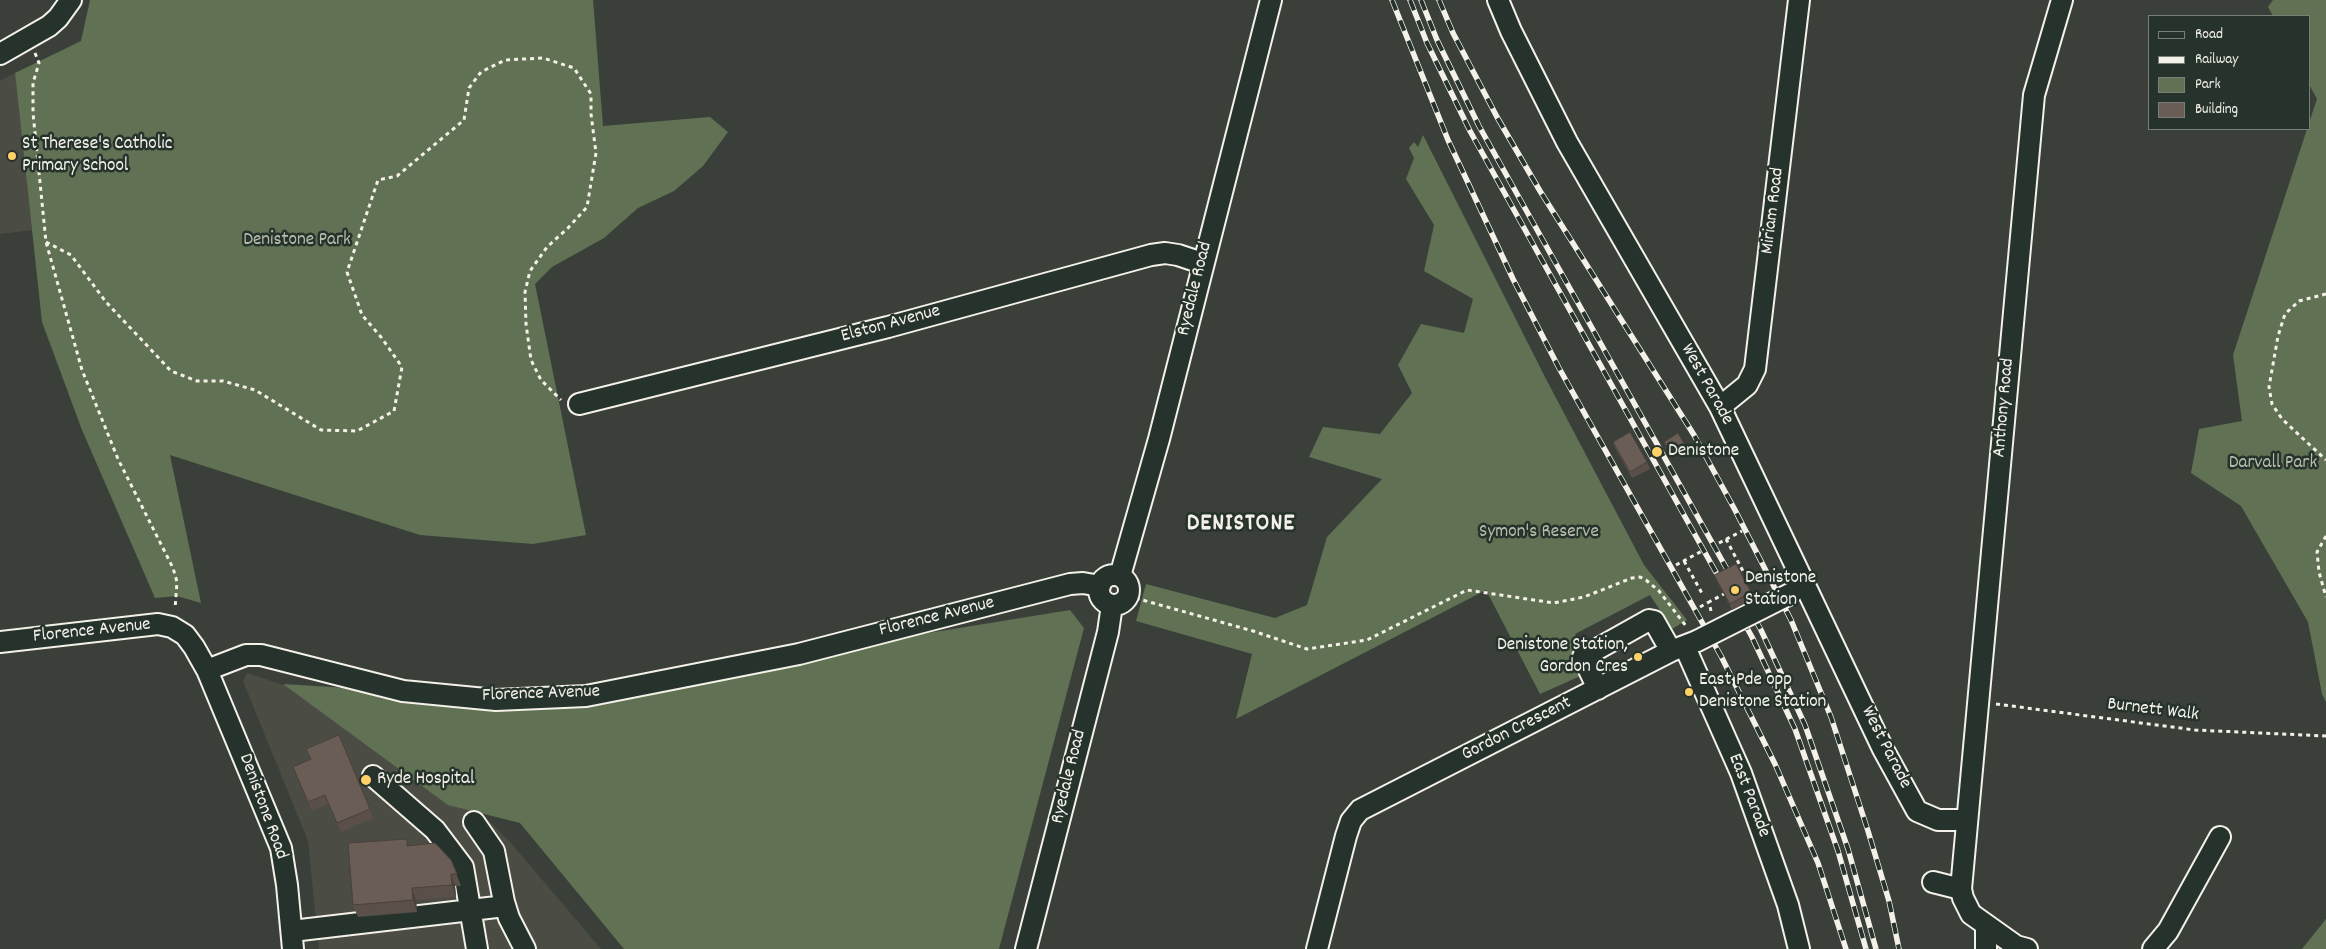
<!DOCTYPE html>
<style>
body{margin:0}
#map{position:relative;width:2326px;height:949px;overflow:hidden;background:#3a4039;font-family:Dekko,sans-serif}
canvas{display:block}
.legend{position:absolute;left:2148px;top:15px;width:162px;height:115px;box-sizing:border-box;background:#26332d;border:1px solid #787f78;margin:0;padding:6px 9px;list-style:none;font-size:15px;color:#f4f1e8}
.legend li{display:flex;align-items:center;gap:10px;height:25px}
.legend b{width:25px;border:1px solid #787f78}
</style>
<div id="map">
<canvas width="2326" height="949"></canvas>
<ul class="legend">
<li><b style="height:6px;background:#26332d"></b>Road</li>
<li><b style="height:6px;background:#f4f1e8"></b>Railway</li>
<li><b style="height:14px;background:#617153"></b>Park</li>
<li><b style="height:14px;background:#695d55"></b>Building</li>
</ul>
</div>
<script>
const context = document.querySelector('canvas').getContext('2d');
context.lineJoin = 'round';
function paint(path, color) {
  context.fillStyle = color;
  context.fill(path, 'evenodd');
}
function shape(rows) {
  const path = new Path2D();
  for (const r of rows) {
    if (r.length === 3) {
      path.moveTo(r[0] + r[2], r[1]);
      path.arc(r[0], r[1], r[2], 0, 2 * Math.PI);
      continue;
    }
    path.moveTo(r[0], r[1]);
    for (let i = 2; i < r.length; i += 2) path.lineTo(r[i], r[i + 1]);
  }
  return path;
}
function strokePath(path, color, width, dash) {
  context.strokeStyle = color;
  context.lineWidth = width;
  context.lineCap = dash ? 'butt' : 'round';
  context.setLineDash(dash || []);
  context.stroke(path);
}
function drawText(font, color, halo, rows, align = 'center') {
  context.font = font + ' Dekko,sans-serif';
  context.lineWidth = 5;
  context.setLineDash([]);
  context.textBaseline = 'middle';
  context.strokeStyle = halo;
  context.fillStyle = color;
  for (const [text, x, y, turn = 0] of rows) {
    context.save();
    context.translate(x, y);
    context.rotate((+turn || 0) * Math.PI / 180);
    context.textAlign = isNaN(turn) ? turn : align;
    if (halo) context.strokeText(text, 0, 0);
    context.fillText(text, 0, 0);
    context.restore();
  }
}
const built = shape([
 [15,73,32,230,0,234,0,81],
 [247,673,387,719,511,843,601,949,319,949,308,841,243,681]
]);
const green = shape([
 [90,0,593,0,603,126,710,117,728,132,703,166,674,191,638,208,604,238,552,267,535,284,586,535,533,544,420,535,170,455,201,603,177,596,155,598,82,430,42,322,15,73,81,41],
 [2273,0,2326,0,2326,702,2322,694,2308,622,2241,506,2191,473,2199,429,2242,421,2233,355,2307,129,2310,129,2310,120,2317,99,2310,86,2310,16,2273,16,2268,7],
 [1423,135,1546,379,1644,565,1687,620,1672,629,1650,595,1575,634,1594,670,1540,694,1486,590,1236,719,1252,654,1136,621,1146,584,1275,618,1307,605,1327,537,1382,479,1309,457,1323,427,1380,434,1412,393,1398,365,1421,324,1464,333,1473,299,1424,271,1434,225,1406,179,1414,158,1409,148,1414,142,1418,147],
 [1070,610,1084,628,999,949,624,949,520,823,448,805,283,684,572,702,799,654],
 [2326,919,2326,949,2302,949]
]);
const path = shape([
 [35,53,39,63,33,83,33,113,46,242,82,370,118,459,173,568,177,582,175,609],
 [46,242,71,255,106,302,171,371,197,381,223,381,255,390,321,430,357,431,394,411,402,367,381,337,362,315,347,272,378,180,397,176,464,120,469,88,481,72,505,60,543,58,574,68,591,94,591,114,596,153,587,207,568,228,547,247,530,271,525,292,526,324,531,360,541,380,561,400],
 [2326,294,2299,301,2285,314,2278,336,2269,387,2272,404,2282,419,2326,460],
 [2326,536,2317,552,2319,572,2326,597],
 [1726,539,1744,573],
 [1719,543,1742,531],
 [1684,561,1703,595],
 [1676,565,1702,551],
 [1747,583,1762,575],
 [1128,596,1253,631,1307,649,1367,640,1467,590,1554,603,1584,597,1632,578,1640,577,1646,580,1659,591,1686,626],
 [1700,607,1709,602],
 [1711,611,1709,602,1724,594],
 [1996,704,2195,730,2326,736]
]);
const minor = shape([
 [1498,0,1511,31,1567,142,1720,407,1883,749,1917,811,1938,820,1967,820],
 [0,54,49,26,58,18,71,0],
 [579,404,888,327,1151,255,1165,253,1178,255,1202,263],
 [1720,407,1747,385,1755,369,1799,0],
 [1114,590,15],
 [1120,576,1159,439,1271,0],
 [0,642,158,624,172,627,185,635,194,647,207,670,281,848,287,885,293,949],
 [1685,647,1741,773,1788,905,1799,949],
 [207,670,246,655,261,655,403,691,496,700,586,696,799,654,1070,584,1083,583,1100,586],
 [1598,689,1583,657,1649,620,1654,621,1671,651],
 [373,776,435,830,463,867,477,949],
 [474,822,494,851,504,902,509,918,525,949],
 [1933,882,1961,889],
 [292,931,505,906],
 [1026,949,1108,632,1112,605],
 [1317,949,1346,836,1351,821,1360,810,1671,651,1697,641],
 [1986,949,1986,927],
 [2027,949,2016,946,1971,914,1963,898,1961,889,2034,95,2062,0],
 [2153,949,2168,931,2220,837]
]);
const rail = shape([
 [1392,0,1448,140,1513,279,1559,368,1721,656,1775,764,1818,863,1846,949],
 [1410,0,1427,43,1470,131,1752,637,1795,729,1838,851,1866,949],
 [1421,0,1437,40,1479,126,1761,630,1805,725,1848,849,1876,949],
 [1439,0,1453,33,1497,117,1540,191,1694,435,1735,510,1791,620,1831,717,1868,831,1889,901,1899,949]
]);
const minorBridge = shape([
 [1697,641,1792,593]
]);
const wall = shape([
 [1613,442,1647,462,1650,469,1632,478,1615,448],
 [1664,442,1685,445,1686,448,1673,456],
 [1714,575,1751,592,1754,599,1732,610,1717,581],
 [306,749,370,809,373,818,341,832,329,804,312,811,293,767,311,760],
 [409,846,451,860,461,886,455,886,456,897,416,900,417,912,358,917,353,905]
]);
const shadedWall = shape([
 [451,874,455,886,456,897,452,885],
 [412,888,416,900,417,912,413,900]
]);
const building = shape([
 [1630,432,1647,462,1630,472,1613,442,1630,432],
 [1678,433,1685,445,1672,453,1664,442,1678,433],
 [1736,564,1751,592,1730,604,1714,575,1736,564],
 [339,735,370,809,337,823,325,795,308,802,293,767,311,759,306,749,339,735],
 [407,839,407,846,435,843,451,860,457,874,451,874,452,885,412,888,413,900,353,905,348,843,407,839]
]);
const markers = [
 [12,156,5,"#ffd166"],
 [1657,452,6,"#ffd166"],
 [1735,590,5,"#ffd166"],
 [1638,657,5,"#ffd166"],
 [1689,692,5,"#ffd166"],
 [366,780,6,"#ffd166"]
];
const poiNames = [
 ["St Therese's Catholic",22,145],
 ["Primary School",22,167],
 ["Denistone",1668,452],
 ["Denistone",1745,579],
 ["Station",1745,601],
 ["Denistone Station,",1628,646,"right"],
 ["Gordon Cres",1628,668,"right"],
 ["East Pde opp",1699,681],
 ["Denistone Station",1699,703],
 ["Ryde Hospital",377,780]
];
const streetNames = [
 ["Miriam Road",1774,211,-83],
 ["Ryedale Road",1196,289,-76],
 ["Elston Avenue",891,325,-15],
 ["West Parade",1706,385,61],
 ["Anthony Road",2005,408,-85],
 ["Florence Avenue",937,618,-14],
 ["Florence Avenue",92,632,-6],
 ["Florence Avenue",541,695,-2],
 ["Burnett Walk",2153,711,7],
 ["Gordon Crescent",1517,730,-27],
 ["West Parade",1885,748,63],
 ["Ryedale Road",1070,777,-76],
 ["East Parade",1748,796,69],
 ["Denistone Road",262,807,70]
];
const parkNames = [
 ["Denistone Park",297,241],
 ["Darvall Park",2273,464],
 ["Symon's Reserve",1539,533]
];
const districtNames = [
 ["DENISTONE",1241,526]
];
paint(built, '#4b4c44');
paint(green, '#617153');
strokePath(minor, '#f4f1e8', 24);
strokePath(path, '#f4f1e8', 3, [4, 4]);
strokePath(minor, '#26332d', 20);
strokePath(rail, '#f4f1e8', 5.5);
strokePath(rail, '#26332d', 4, [11]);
strokePath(minorBridge, '#f4f1e8', 24, []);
strokePath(minorBridge, '#26332d', 20);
paint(wall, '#5a5049');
paint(shadedWall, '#4a413c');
paint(building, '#695d55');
strokePath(building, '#4a413c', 1);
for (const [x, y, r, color] of markers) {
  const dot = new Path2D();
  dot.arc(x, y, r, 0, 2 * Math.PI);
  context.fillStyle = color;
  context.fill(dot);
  strokePath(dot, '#26332d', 2);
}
drawText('19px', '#f4f1e8', '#26332d', poiNames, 'left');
drawText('19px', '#f4f1e8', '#26332d', streetNames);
drawText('19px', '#b9beac', '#26332d', parkNames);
context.letterSpacing = '1px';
drawText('bold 24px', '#f4f1e8', '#26332d', districtNames);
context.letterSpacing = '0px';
</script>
